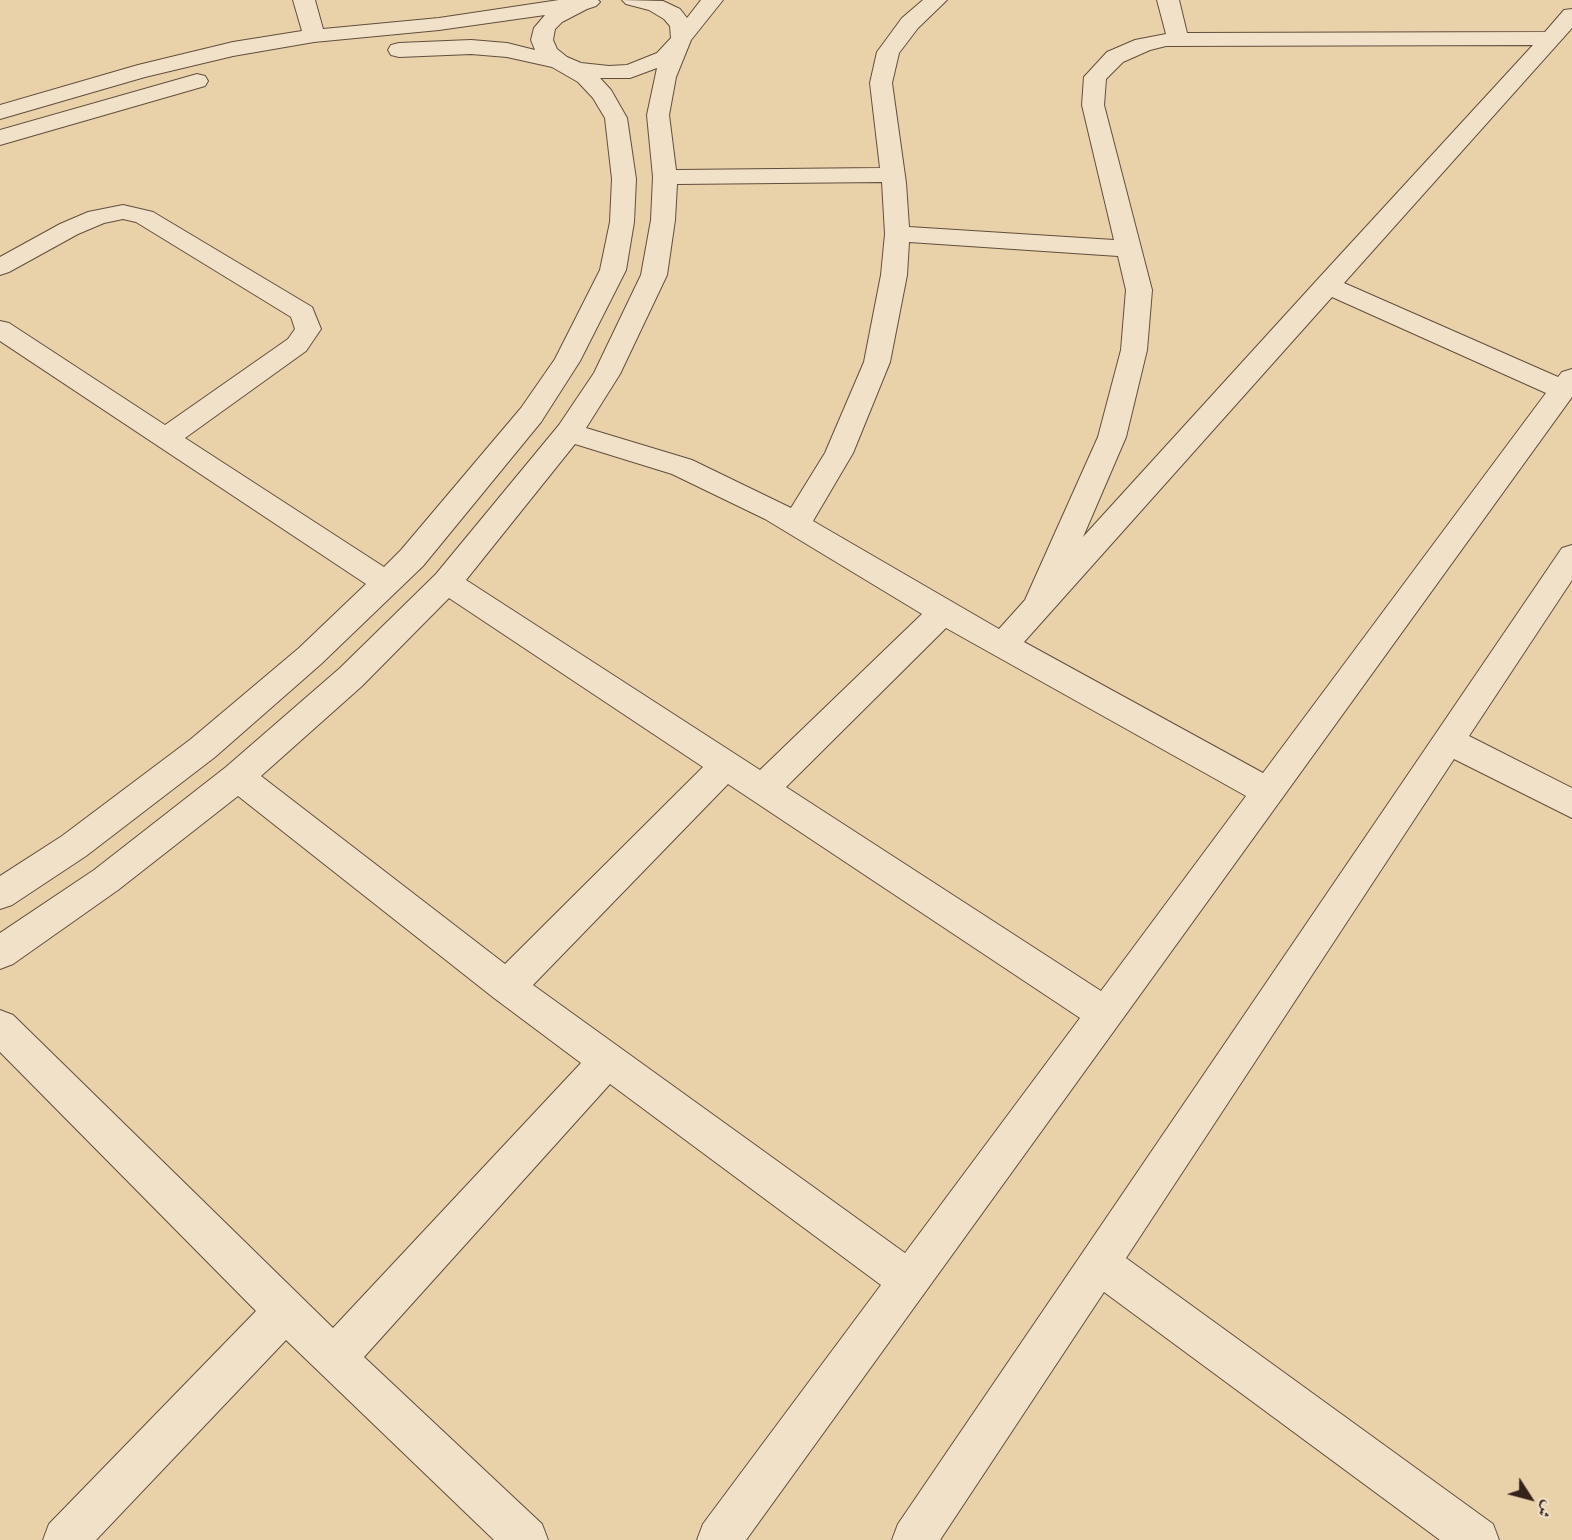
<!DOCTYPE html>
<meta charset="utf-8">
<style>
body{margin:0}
#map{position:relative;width:1572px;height:1540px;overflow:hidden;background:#e9d1aa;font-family:"Old Standard TT",Amiri,serif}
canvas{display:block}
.north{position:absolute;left:1500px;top:1468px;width:60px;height:60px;-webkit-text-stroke:4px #f1e1c8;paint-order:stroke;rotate:126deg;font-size:16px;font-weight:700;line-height:24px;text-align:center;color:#35221a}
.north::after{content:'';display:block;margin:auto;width:21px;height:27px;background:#35221a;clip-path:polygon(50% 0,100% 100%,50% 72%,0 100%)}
</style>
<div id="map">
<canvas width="1572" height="1540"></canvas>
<div class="north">ش</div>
</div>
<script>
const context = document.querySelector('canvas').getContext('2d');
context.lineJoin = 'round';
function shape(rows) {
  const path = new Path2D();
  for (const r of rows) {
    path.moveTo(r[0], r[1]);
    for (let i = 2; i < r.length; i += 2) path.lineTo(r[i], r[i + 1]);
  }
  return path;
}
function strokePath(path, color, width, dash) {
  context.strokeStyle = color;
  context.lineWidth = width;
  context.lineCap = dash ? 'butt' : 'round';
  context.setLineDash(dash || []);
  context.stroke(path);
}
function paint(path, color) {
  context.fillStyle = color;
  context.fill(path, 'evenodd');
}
const street = shape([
 [293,0,315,0,323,29,439,18,559,0,598,0,600,2,596,6,587,9,562,22,555,29,553,40,557,49,567,57,581,63,609,66,627,65,657,53,671,38,670,26,664,19,649,10,626,4,622,0,663,1,680,9,687,18,701,0,723,0,691,40,676,77,669,115,676,170,880,168,870,83,877,52,902,18,923,0,947,0,918,28,899,53,892,83,906,183,909,227,1114,240,1082,105,1084,77,1107,52,1135,40,1166,34,1157,0,1179,0,1187,33,1545,32,1564,10,1572,9,1572,28,1344,283,1558,377,1562,372,1572,369,1572,397,746,1540,697,1540,703,1524,881,1285,610,1084,364,1357,542,1524,548,1540,494,1540,286,1340,96,1540,43,1540,49,1524,256,1311,0,1052,0,1010,13,1015,333,1328,581,1063,494,998,238,796,118,890,13,964,0,969,0,933,94,870,226,767,340,668,436,574,559,425,594,373,641,275,651,220,653,177,647,115,657,68,630,78,600,78,611,90,627,118,636,179,634,222,626,270,580,361,541,422,423,566,321,664,215,757,86,856,12,905,0,909,0,876,62,836,191,739,299,648,366,584,0,341,0,321,9,323,165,425,288,339,295,329,291,317,136,222,123,219,104,223,78,234,9,272,0,275,0,257,60,224,88,212,123,205,153,212,312,307,321,329,306,351,185,438,384,567,401,550,521,408,555,359,600,270,610,222,612,179,605,118,593,98,578,82,552,67,507,57,471,54,399,57,391,55,388,50,391,45,399,43,471,40,507,43,535,50,531,40,534,28,545,15,439,30,314,42,233,56,145,77,0,119,0,105,138,65,233,42,302,31,293,0],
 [1533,45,1318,279,1083,537,1126,437,1147,350,1152,290,1104,105,1106,79,1123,62,1150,50,1166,46,1533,45],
 [882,182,885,234,881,275,864,362,825,453,791,508,692,460,586,428,620,374,667,275,675,220,677,184,882,182],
 [909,242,1118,256,1126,290,1121,350,1098,437,1025,600,999,629,813,521,853,453,890,362,907,275,909,242],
 [1332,297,1546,393,1263,773,1024,642,1332,297],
 [575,444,672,474,765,519,922,614,760,770,466,580,575,444],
 [449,598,703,767,505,964,261,776,362,686,449,598],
 [946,628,1246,796,1101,991,786,787,946,628],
 [728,784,1080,1018,905,1253,533,985,728,784],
 [197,74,205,76,208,81,205,86,0,145,0,130,197,74],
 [1572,545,1572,580,1469,736,1572,788,1572,818,1454,759,1126,1258,1493,1524,1499,1540,1440,1540,1104,1292,940,1540,892,1540,898,1524,1562,548,1572,545]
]);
strokePath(street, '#624e3e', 2);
paint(street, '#f1e1c8');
</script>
